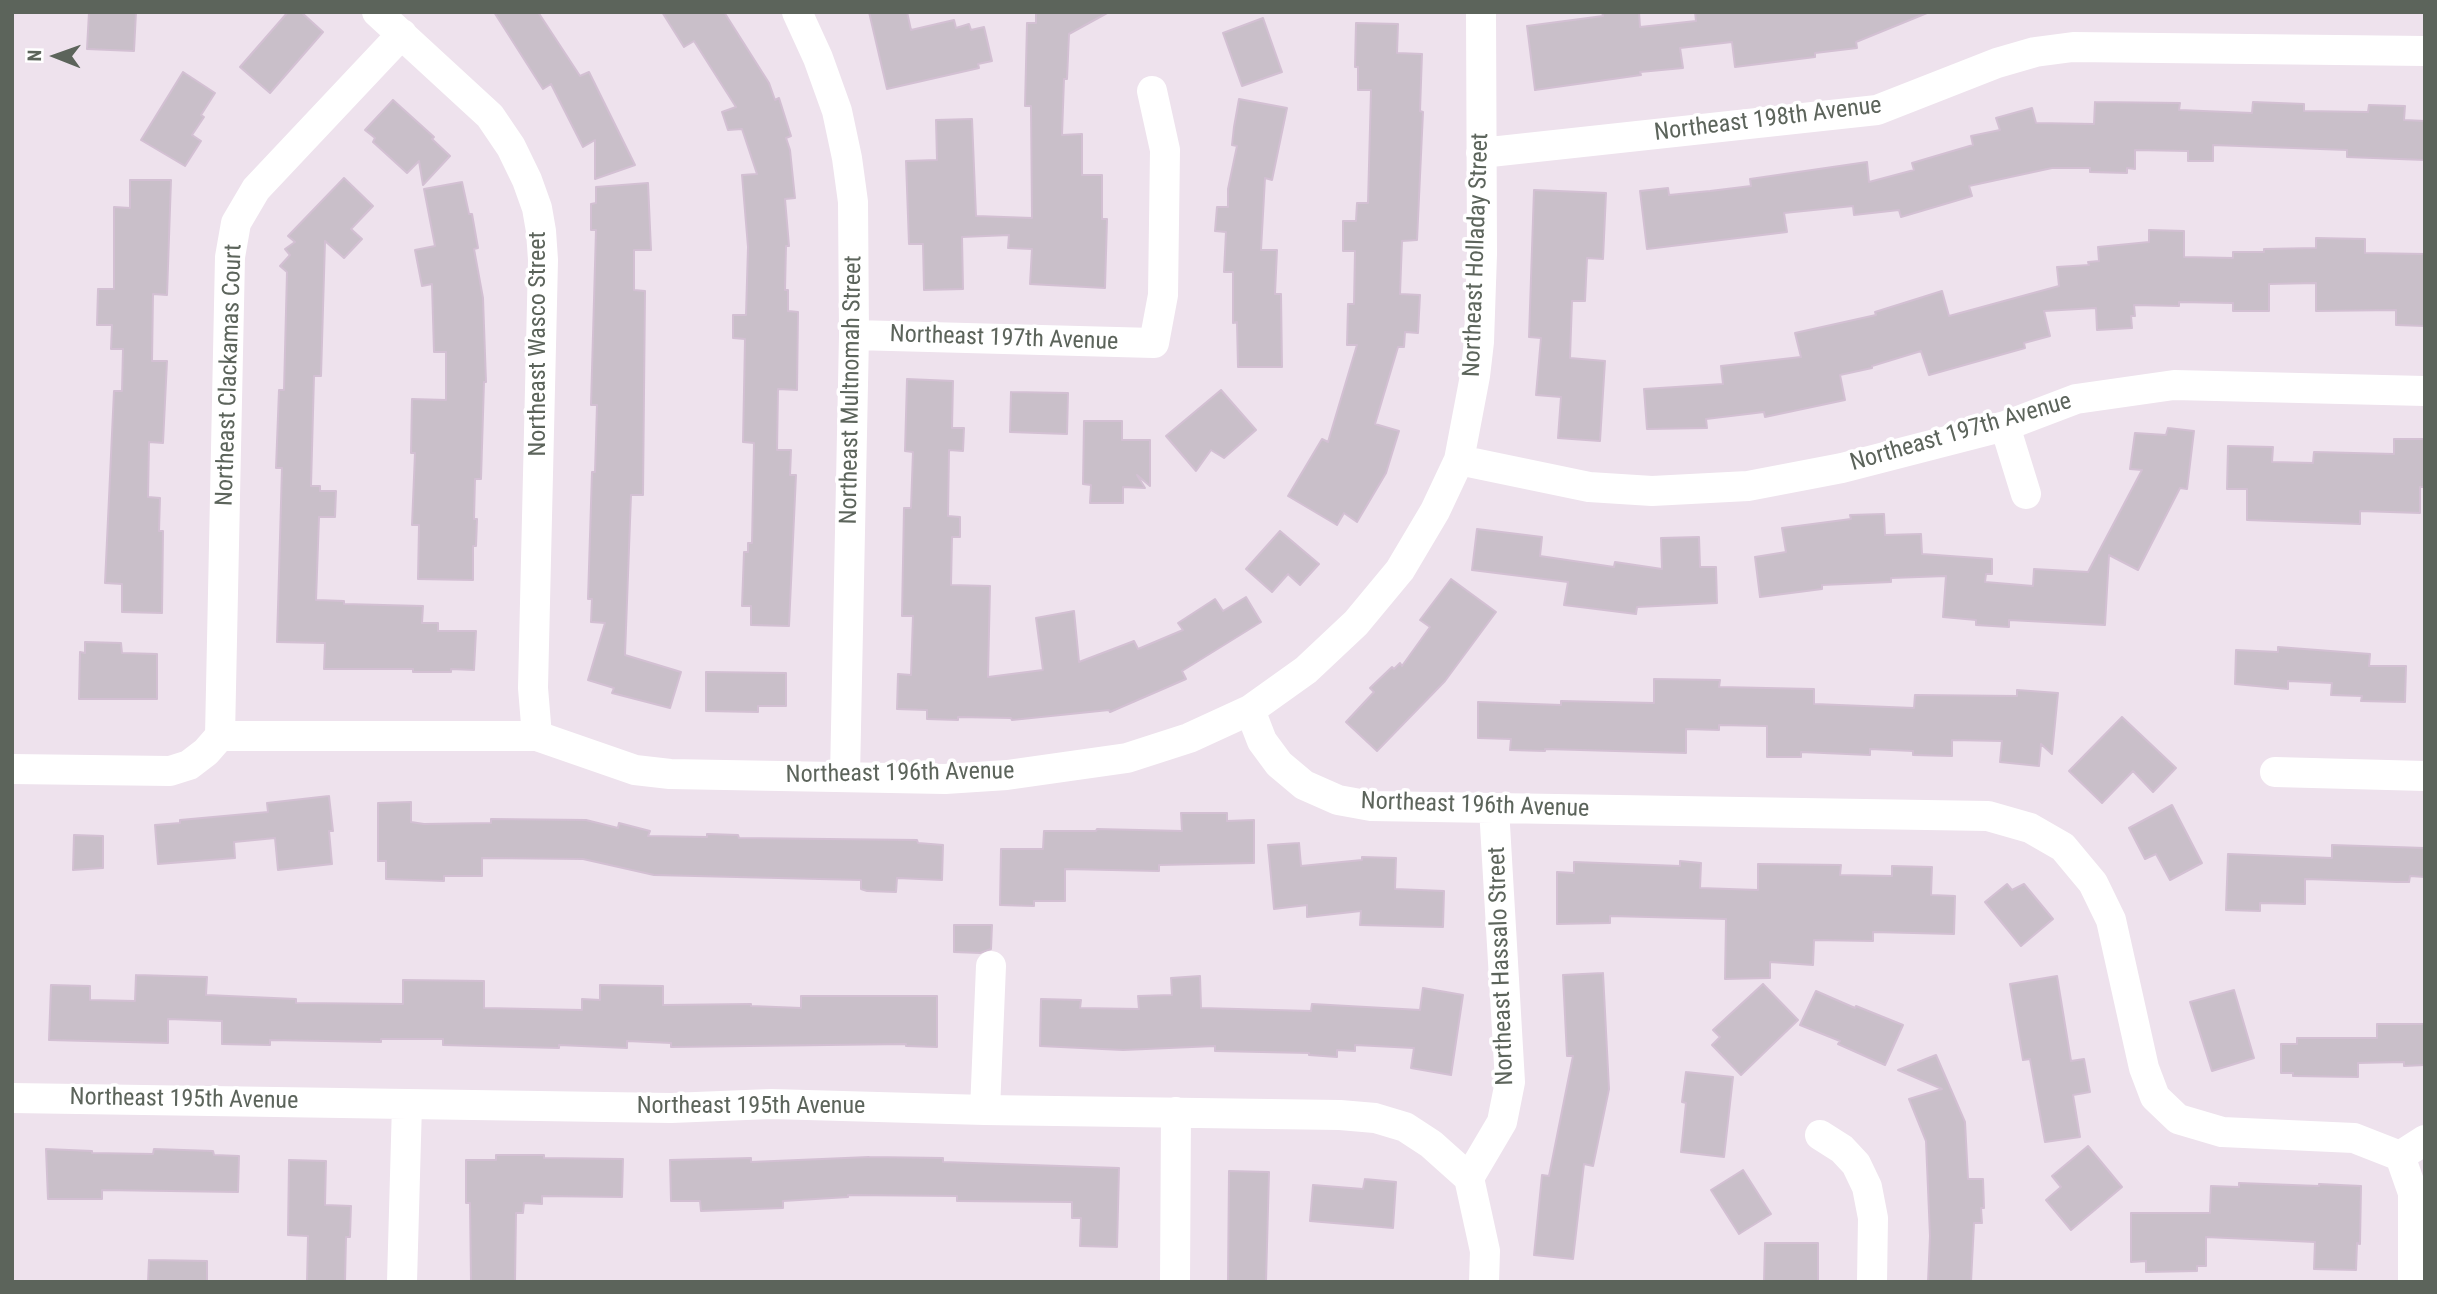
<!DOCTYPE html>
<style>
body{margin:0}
#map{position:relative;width:2437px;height:1294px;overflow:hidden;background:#eee2ed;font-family:"Roboto Condensed",sans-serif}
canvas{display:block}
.frame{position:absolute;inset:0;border:14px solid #5c645b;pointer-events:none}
.north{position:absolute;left:21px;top:21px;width:70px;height:70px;-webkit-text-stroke:5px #fff;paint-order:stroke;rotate:271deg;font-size:19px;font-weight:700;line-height:28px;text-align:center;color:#5c645b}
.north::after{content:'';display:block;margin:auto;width:24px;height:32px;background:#5c645b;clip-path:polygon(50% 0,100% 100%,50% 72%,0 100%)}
</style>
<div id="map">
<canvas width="2437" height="1294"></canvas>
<div class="frame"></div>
<div class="north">N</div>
</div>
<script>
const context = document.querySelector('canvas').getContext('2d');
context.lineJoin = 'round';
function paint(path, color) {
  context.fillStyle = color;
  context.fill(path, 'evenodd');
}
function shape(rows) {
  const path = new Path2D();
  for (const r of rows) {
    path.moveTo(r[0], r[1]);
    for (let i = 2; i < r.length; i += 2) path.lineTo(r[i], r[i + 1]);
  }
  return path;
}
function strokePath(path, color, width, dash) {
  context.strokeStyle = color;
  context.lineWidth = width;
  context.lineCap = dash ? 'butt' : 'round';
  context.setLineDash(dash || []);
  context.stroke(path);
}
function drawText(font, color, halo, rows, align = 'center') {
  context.font = font + ' "Roboto Condensed",sans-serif';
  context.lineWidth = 7;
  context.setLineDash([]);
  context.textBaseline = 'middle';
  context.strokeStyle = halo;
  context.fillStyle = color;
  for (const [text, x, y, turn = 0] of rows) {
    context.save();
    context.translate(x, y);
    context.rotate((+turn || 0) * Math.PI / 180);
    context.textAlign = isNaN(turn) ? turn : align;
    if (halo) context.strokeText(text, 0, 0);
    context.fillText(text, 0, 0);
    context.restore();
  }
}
const building = shape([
 [89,12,136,12,134,51,87,49,89,12],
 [288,12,301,12,323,32,270,93,240,67,288,12],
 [494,12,538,12,580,76,589,72,635,165,595,179,595,140,583,147,551,84,543,89,494,12],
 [662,12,724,12,769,83,775,100,779,98,791,136,786,138,790,150,795,198,785,199,789,246,786,246,785,290,788,290,788,311,798,312,797,390,778,389,777,450,791,450,790,475,796,475,789,626,751,625,751,606,742,606,744,552,748,552,748,543,752,543,754,443,743,442,745,339,733,338,733,315,746,315,748,247,742,175,757,174,742,129,728,130,722,112,736,107,694,41,684,47,662,12],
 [869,12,907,12,911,30,954,20,956,28,969,24,971,30,984,27,992,61,978,64,979,68,887,89,869,12],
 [1036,12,1109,12,1069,34,1067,79,1064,79,1062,135,1082,134,1082,175,1102,175,1102,219,1107,219,1105,288,1030,284,1032,249,1008,248,1009,235,962,237,963,289,924,290,923,244,909,244,906,161,937,160,936,120,972,119,976,216,1032,218,1031,106,1025,106,1027,23,1036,23,1036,12],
 [1602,12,1639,12,1640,27,1696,21,1695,12,1927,13,1856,42,1857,48,1815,53,1815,57,1735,67,1732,42,1680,48,1683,68,1640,72,1641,75,1535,90,1527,26,1603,16,1602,12],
 [1263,18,1282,72,1242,86,1223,33,1263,18],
 [1356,23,1398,24,1397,53,1422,54,1420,111,1423,112,1417,240,1402,241,1400,294,1420,295,1418,333,1405,332,1404,347,1398,347,1375,424,1399,431,1386,473,1357,522,1344,513,1337,525,1288,496,1322,439,1328,442,1357,345,1347,345,1348,304,1354,304,1355,251,1343,251,1343,221,1356,221,1357,203,1368,203,1371,90,1358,90,1358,67,1355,67,1356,23],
 [183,72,215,93,201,115,204,117,192,135,201,141,185,166,141,140,183,72],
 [1239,99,1287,108,1272,180,1265,178,1261,250,1277,250,1275,294,1281,294,1282,367,1238,367,1237,322,1233,323,1233,272,1224,272,1226,232,1215,231,1217,207,1228,207,1228,189,1237,146,1232,145,1234,127,1239,99],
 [393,100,434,137,432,139,450,156,423,185,419,161,407,173,373,142,375,138,365,130,393,100],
 [2095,102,2180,103,2179,110,2252,113,2253,102,2304,104,2304,111,2368,112,2369,105,2405,106,2404,120,2425,121,2425,160,2347,157,2347,150,2213,145,2213,161,2188,161,2188,151,2135,150,2135,169,2127,168,2127,173,2090,172,2090,168,2052,168,1969,186,1972,196,1901,217,1899,210,1854,215,1853,206,1784,213,1787,232,1647,249,1640,191,1668,188,1669,195,1710,191,1751,186,1750,179,1867,162,1869,182,1914,170,1912,163,1973,145,1971,136,2000,130,1996,118,2032,108,2036,123,2094,124,2095,102],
 [344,178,373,206,351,229,362,239,344,258,325,241,321,376,314,376,311,486,320,486,320,491,336,491,335,517,319,517,316,600,344,601,344,604,423,606,422,623,438,623,438,631,476,631,474,670,451,669,451,672,413,672,413,669,324,669,325,643,277,642,282,468,276,468,279,390,284,390,287,272,280,266,290,255,285,249,295,242,288,236,344,178],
 [130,180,171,180,167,295,153,294,152,361,167,361,163,443,149,442,148,497,160,498,159,531,163,531,162,613,122,612,122,584,105,583,114,391,122,391,123,349,111,349,112,325,97,325,98,289,114,289,114,207,130,208,130,180],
 [462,182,469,214,472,214,478,248,474,249,483,298,486,382,484,382,481,479,475,479,474,519,477,519,476,546,473,546,473,580,418,579,419,525,412,525,415,453,411,453,412,399,446,400,446,352,434,352,432,284,422,286,415,250,435,246,424,189,462,182],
 [648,183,651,250,634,250,634,290,645,291,643,495,631,495,625,655,681,672,670,708,612,693,614,688,588,680,605,623,591,622,592,599,588,599,592,472,595,472,597,405,591,405,596,230,591,230,591,204,596,203,596,187,648,183],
 [1534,190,1606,193,1603,259,1587,258,1585,301,1572,301,1570,358,1605,361,1600,441,1558,438,1561,397,1536,395,1541,338,1529,337,1534,190],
 [2149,230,2184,231,2184,257,2233,258,2233,252,2264,252,2264,249,2316,248,2316,238,2365,239,2365,253,2425,254,2425,326,2396,325,2396,310,2316,311,2316,283,2269,284,2269,311,2233,311,2233,303,2179,302,2179,306,2134,305,2135,316,2131,316,2132,328,2097,330,2096,308,2044,311,2050,336,2024,343,2025,348,1929,375,1921,351,1872,366,1872,368,1840,375,1845,400,1765,417,1764,412,1706,419,1707,428,1647,429,1644,389,1723,384,1721,366,1801,357,1795,333,1876,315,1875,312,1942,291,1949,316,2059,286,2057,267,2089,265,2088,262,2099,261,2098,247,2149,242,2149,230],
 [907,379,953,381,952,428,964,428,963,451,949,450,948,516,960,517,960,537,952,537,951,585,990,586,988,677,1043,670,1036,618,1074,611,1079,662,1134,641,1138,649,1183,630,1178,623,1215,599,1223,611,1246,597,1261,622,1182,671,1186,679,1110,712,1109,710,1012,720,1011,718,958,717,958,720,927,719,927,710,897,709,898,674,911,675,913,616,902,616,904,508,911,508,913,452,905,451,907,379],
 [1221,390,1256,430,1224,458,1211,450,1196,471,1166,436,1221,390],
 [1011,392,1068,393,1067,434,1010,432,1011,392],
 [1084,421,1122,421,1122,440,1150,440,1150,486,1137,475,1145,488,1123,487,1123,503,1090,503,1091,485,1083,484,1084,421],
 [2168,428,2194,431,2187,489,2180,488,2138,570,2109,555,2105,625,2009,620,2009,627,1976,625,1976,620,1943,617,1946,576,1891,578,1891,582,1822,585,1822,589,1760,597,1755,557,1786,552,1782,528,1851,519,1850,515,1884,514,1885,535,1921,534,1922,554,1992,559,1992,574,1986,574,1985,582,2033,586,2034,569,2088,572,2142,470,2130,469,2135,433,2166,435,2168,428],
 [2394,439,2425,439,2425,487,2420,487,2420,513,2360,511,2360,524,2247,520,2247,489,2227,489,2228,446,2273,447,2272,462,2313,463,2314,452,2394,454,2394,439],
 [1477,529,1542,537,1540,556,1614,567,1615,562,1662,569,1661,538,1699,537,1700,567,1716,567,1717,603,1637,607,1636,614,1564,605,1568,582,1472,570,1477,529],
 [1280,531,1319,564,1300,585,1288,574,1272,592,1246,569,1280,531],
 [1451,579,1496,612,1445,681,1377,751,1346,722,1374,692,1370,688,1392,667,1394,669,1400,663,1402,666,1430,627,1420,620,1451,579],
 [85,642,121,643,122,653,157,654,157,699,79,699,80,652,85,653,85,642],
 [2278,647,2370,654,2369,666,2406,666,2405,702,2361,701,2362,696,2331,695,2332,683,2288,681,2288,689,2235,684,2236,650,2278,652,2278,647],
 [706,672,786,673,786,706,758,706,758,712,706,711,706,672],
 [1654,679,1720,680,1719,687,1814,689,1814,704,1914,708,1915,695,2017,696,2017,690,2058,693,2052,754,2041,744,2039,766,2000,762,2002,741,1952,740,1952,756,1913,755,1913,751,1870,749,1870,755,1801,752,1801,757,1767,757,1767,726,1719,725,1719,730,1686,729,1686,753,1545,749,1545,751,1510,750,1511,739,1478,738,1478,702,1561,705,1561,701,1654,703,1654,679],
 [2122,717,2176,768,2153,792,2133,771,2102,803,2069,771,2122,717],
 [329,796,333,831,329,831,332,864,278,870,275,838,234,842,235,858,158,864,155,825,180,823,180,820,268,812,267,803,329,796],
 [411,802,411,822,424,824,491,823,491,819,586,820,618,828,619,823,650,831,648,836,707,837,707,834,738,835,739,838,917,840,918,843,943,845,942,880,897,878,896,892,867,891,861,889,861,880,654,875,583,859,482,858,482,876,444,876,444,881,386,879,386,861,378,861,378,803,411,802],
 [2172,805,2202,863,2170,880,2156,854,2145,859,2129,828,2172,805],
 [1181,813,1227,813,1227,821,1254,820,1254,863,1159,865,1159,871,1065,869,1065,901,1034,901,1034,906,1000,905,1001,849,1043,849,1044,831,1096,831,1097,829,1182,831,1181,813],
 [74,835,103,836,103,868,73,870,74,835],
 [1299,843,1301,866,1362,860,1362,857,1396,858,1395,889,1444,891,1443,927,1360,925,1361,911,1307,917,1307,905,1274,909,1268,845,1299,843],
 [2332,845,2425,848,2425,877,2410,876,2409,882,2397,882,2305,879,2305,904,2260,903,2260,911,2226,910,2228,854,2332,858,2332,845],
 [1680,861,1701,863,1700,888,1758,890,1758,864,1841,865,1840,875,1892,876,1892,866,1932,867,1931,895,1955,896,1954,934,1873,932,1873,941,1814,940,1813,965,1770,962,1770,978,1725,979,1726,919,1610,916,1610,923,1557,924,1557,872,1574,873,1574,862,1680,866,1680,861],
 [2007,884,2012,890,2024,884,2053,919,2021,946,1985,902,2007,884],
 [954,925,992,925,991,949,980,953,954,952,954,925],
 [1603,973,1609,1089,1593,1166,1584,1164,1573,1259,1534,1255,1542,1175,1549,1176,1573,1056,1567,1056,1563,975,1603,973],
 [136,975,207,977,206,995,296,999,296,1003,403,1004,403,980,484,981,484,1008,582,1010,582,999,600,1000,600,985,663,986,663,1005,751,1004,751,1006,801,1008,801,996,937,996,937,1047,906,1046,906,1044,671,1047,671,1043,627,1041,627,1048,559,1045,559,1048,443,1045,443,1039,381,1039,381,1042,270,1040,270,1045,222,1044,222,1021,168,1019,168,1043,49,1040,51,985,90,986,90,1000,135,1001,136,975],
 [1200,976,1201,1008,1311,1011,1312,1004,1420,1010,1423,988,1463,995,1451,1075,1411,1068,1414,1048,1355,1045,1355,1051,1337,1050,1337,1057,1309,1055,1309,1053,1215,1051,1215,1046,1123,1050,1040,1046,1041,999,1081,1000,1080,1008,1139,1009,1138,996,1172,995,1171,978,1200,976],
 [2057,976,2071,1061,2084,1059,2090,1092,2073,1095,2080,1137,2045,1142,2030,1059,2023,1060,2010,984,2057,976],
 [1763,984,1798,1020,1741,1075,1712,1045,1720,1037,1713,1030,1763,984],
 [2234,990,2254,1058,2212,1071,2190,1002,2234,990],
 [1816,991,1855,1008,1856,1006,1903,1025,1885,1065,1838,1044,1840,1041,1800,1025,1816,991],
 [2377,1024,2425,1024,2425,1065,2404,1066,2404,1062,2358,1063,2358,1077,2293,1076,2293,1073,2281,1073,2281,1044,2297,1044,2297,1038,2377,1038,2377,1024],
 [1936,1055,1965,1122,1968,1179,1983,1179,1984,1208,1981,1208,1982,1223,1974,1223,1971,1282,1928,1282,1930,1236,1926,1141,1909,1099,1942,1089,1898,1070,1936,1055],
 [1686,1072,1733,1077,1724,1157,1681,1152,1686,1103,1682,1102,1686,1072],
 [2088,1146,2122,1187,2071,1230,2046,1200,2061,1187,2052,1176,2088,1146],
 [46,1149,92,1151,92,1153,153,1154,154,1149,213,1151,214,1155,239,1156,238,1192,102,1190,102,1199,48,1199,46,1149],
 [496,1155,544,1155,544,1158,623,1159,622,1197,542,1196,542,1204,524,1203,523,1213,516,1213,515,1282,471,1282,470,1203,466,1203,466,1160,496,1160,496,1155],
 [869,1157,943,1158,943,1162,1119,1168,1117,1247,1080,1246,1081,1218,1072,1218,1072,1202,957,1201,957,1196,848,1195,848,1197,783,1201,783,1208,701,1211,700,1201,671,1201,670,1160,751,1158,751,1162,869,1157],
 [289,1160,326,1161,325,1205,351,1206,350,1237,346,1237,345,1282,307,1282,308,1236,288,1235,289,1160],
 [1743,1170,1771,1214,1739,1234,1711,1190,1743,1170],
 [1229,1171,1269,1172,1266,1282,1228,1282,1229,1171],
 [1365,1179,1396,1182,1393,1228,1310,1221,1313,1185,1363,1189,1365,1179],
 [2239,1183,2319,1186,2319,1184,2361,1186,2360,1244,2357,1243,2356,1270,2314,1269,2315,1242,2206,1237,2206,1266,2197,1266,2197,1271,2146,1272,2146,1261,2131,1262,2131,1213,2210,1213,2211,1186,2239,1187,2239,1183],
 [1765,1243,1818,1243,1818,1282,1764,1282,1765,1243],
 [149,1260,207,1261,207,1282,148,1282,149,1260]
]);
const minor = shape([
 [377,12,490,116,511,147,527,180,537,208,541,231,543,260,533,688,537,736],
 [797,12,818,58,837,111,847,158,853,202,854,335,845,777],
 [1481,153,1877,110,1997,63,2035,52,2073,47,2425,51],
 [854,335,1154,343,1163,295,1165,150,1152,91],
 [2005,426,2026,494],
 [1459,460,1589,487,1652,491,1748,486,1842,468,2005,426,2076,399,2174,385,2425,391],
 [1250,710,1262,741,1279,764,1304,785,1338,800,1371,806,1988,816,2030,828,2063,847,2093,883,2111,920,2144,1068,2155,1097,2178,1119,2222,1132,2354,1138,2400,1156,2425,1140],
 [220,736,230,257,236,223,256,189,402,34],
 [12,769,170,771,189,765,206,752,220,736,537,736,635,770,670,774,945,779,1007,775,1127,758,1189,738,1250,710,1306,670,1356,623,1400,570,1435,511,1459,460,1475,376,1479,342,1482,254,1481,12],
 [2275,772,2425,776],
 [12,1098,671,1108,771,1104,985,1110,1340,1115,1375,1118,1405,1127,1431,1144,1469,1178],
 [985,1110,991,966],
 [1820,1135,1842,1149,1856,1164,1867,1187,1873,1218,1872,1282],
 [2400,1156,2413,1193,2413,1282],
 [402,1282,407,1104],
 [1175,1282,1176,1112],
 [1484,1282,1485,1251,1469,1178,1502,1122,1510,1082,1494,808]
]);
const streetNames = [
 ["Northeast 198th Avenue",1768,120,-7],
 ["Northeast Holladay Street",1477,255,-88],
 ["Northeast 197th Avenue",1004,339,2],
 ["Northeast Wasco Street",539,344,-90],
 ["Northeast Clackamas Court",230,375,-88],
 ["Northeast Multnomah Street",852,390,-89],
 ["Northeast 197th Avenue",1961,433,-16],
 ["Northeast 196th Avenue",900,774,-1],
 ["Northeast 196th Avenue",1475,806,2],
 ["Northeast Hassalo Street",1502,966,-92],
 ["Northeast 195th Avenue",184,1100,1],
 ["Northeast 195th Avenue",751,1107]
];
paint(building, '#c9bfc9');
strokePath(building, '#d3c0d3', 2);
strokePath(minor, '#fff', 30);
drawText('24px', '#5c645b', '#fff', streetNames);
</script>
